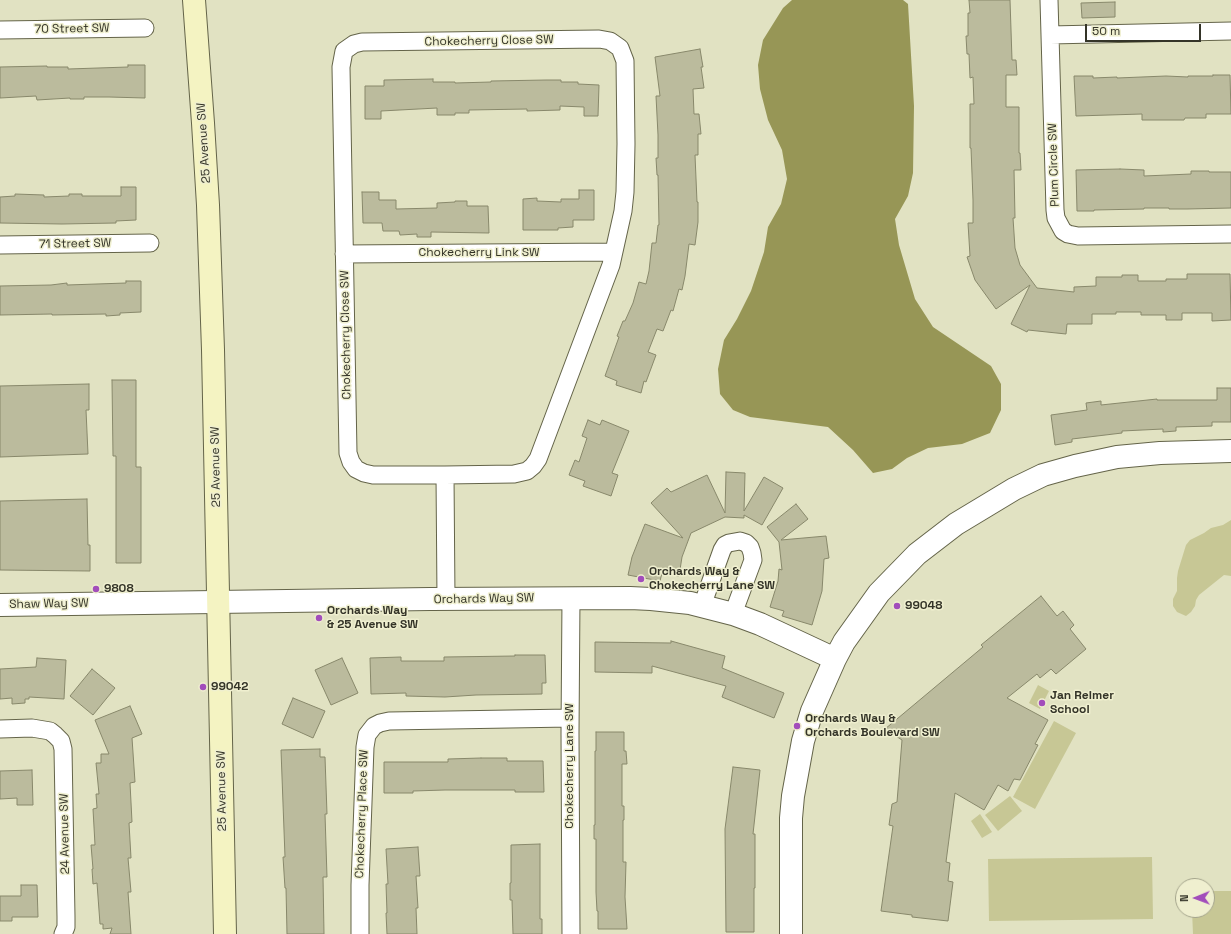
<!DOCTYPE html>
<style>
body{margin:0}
#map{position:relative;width:1231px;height:934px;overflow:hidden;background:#e1e2c2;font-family:"Space Grotesk",sans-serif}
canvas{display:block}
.north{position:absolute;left:1175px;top:878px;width:40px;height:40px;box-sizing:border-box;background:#efefcf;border:1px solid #a4a48c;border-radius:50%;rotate:269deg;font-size:11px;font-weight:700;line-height:16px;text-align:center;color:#343428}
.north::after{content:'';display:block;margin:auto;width:14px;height:18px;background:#a24dbb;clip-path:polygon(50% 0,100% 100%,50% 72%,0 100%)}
.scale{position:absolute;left:1085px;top:24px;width:116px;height:18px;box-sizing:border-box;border:2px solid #343428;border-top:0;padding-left:5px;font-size:12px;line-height:14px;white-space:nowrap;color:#343428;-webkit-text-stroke:3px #efefcf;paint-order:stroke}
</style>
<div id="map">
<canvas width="1231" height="934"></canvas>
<div class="north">N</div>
<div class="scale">50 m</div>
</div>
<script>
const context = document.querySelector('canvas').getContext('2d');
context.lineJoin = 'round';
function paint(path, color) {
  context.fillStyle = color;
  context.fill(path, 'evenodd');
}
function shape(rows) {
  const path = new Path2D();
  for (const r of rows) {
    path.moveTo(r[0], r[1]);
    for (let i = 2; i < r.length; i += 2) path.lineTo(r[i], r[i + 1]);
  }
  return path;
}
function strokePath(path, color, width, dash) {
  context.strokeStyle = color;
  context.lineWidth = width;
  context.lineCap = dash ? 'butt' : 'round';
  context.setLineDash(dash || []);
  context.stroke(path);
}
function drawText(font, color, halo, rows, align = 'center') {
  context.font = font + ' "Space Grotesk",sans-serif';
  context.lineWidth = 3;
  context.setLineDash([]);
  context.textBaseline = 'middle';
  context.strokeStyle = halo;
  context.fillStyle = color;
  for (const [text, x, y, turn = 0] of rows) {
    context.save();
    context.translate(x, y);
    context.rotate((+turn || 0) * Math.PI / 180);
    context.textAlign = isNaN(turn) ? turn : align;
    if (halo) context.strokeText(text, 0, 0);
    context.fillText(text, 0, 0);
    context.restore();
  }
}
const green = shape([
 [1231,520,1231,576,1224,575,1199,595,1196,600,1195,606,1191,612,1186,616,1177,612,1173,606,1173,599,1177,591,1177,578,1178,571,1186,545,1190,540,1204,533,1211,528,1223,525],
 [1038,685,1049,691,1040,709,1029,703],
 [1054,721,1076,733,1035,809,1013,797],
 [1010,796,1022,811,998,831,985,815],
 [980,814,992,832,982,838,971,821],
 [1152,857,1153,919,989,921,988,859],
 [1207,891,1231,891,1231,934,1193,934,1192,910,1207,910]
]);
const water = shape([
 [792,0,903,0,908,4,914,106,913,173,908,196,895,219,899,245,915,299,933,327,991,366,1001,384,1001,410,990,433,962,444,928,448,907,458,892,469,873,473,853,450,828,427,750,417,733,410,720,394,718,369,724,340,737,319,751,291,764,252,768,227,781,204,787,179,782,150,768,120,760,89,758,65,763,40,783,8]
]);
const building = shape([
 [969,0,1010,0,1012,60,1016,60,1017,75,1006,75,1006,107,1019,107,1019,153,1020,153,1021,170,1014,170,1015,218,1013,218,1015,248,1020,265,1037,288,1074,292,1074,287,1096,286,1096,277,1122,277,1122,275,1138,275,1138,281,1166,281,1166,279,1187,279,1187,274,1230,274,1231,320,1212,321,1212,313,1182,313,1182,320,1166,320,1166,315,1141,315,1141,312,1116,312,1116,314,1092,314,1092,324,1067,324,1066,334,1028,330,1027,332,1011,324,1030,285,996,309,975,280,967,257,970,256,968,223,973,223,973,200,971,148,970,148,970,104,974,104,973,77,970,78,969,54,967,54,966,36,968,36,968,13,970,13,969,0],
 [1115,2,1115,17,1082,18,1081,3,1115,2],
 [700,49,703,67,701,67,704,88,693,89,694,114,699,114,701,134,698,134,698,155,695,155,697,202,698,202,698,222,695,245,689,244,685,276,682,290,679,289,673,311,671,310,663,331,657,329,648,352,656,355,646,382,644,381,641,393,616,385,617,381,605,376,619,337,617,336,623,321,625,321,633,303,639,282,646,284,649,271,652,243,656,243,658,225,659,225,658,175,657,175,656,158,658,158,658,135,656,96,660,96,655,57,700,49],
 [128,65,145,65,145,98,109,97,84,97,84,99,70,99,70,98,37,100,36,96,0,98,0,67,47,66,47,67,68,67,68,69,128,67,128,65],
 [1213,75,1230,75,1231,114,1206,114,1206,118,1185,118,1184,120,1142,120,1142,114,1076,116,1074,76,1093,76,1093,78,1117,77,1117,78,1166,76,1188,77,1188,76,1213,76,1213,75],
 [433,79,433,82,455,82,455,83,491,82,491,81,546,80,561,80,561,82,578,82,578,84,599,85,598,116,584,116,584,107,560,106,560,110,527,111,527,109,469,110,469,113,455,113,455,115,437,115,437,108,381,111,381,119,365,119,365,86,384,86,384,80,433,79],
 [1120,169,1144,170,1144,176,1191,174,1191,171,1209,171,1209,172,1231,172,1231,208,1187,209,1169,209,1169,208,1144,208,1144,209,1094,210,1094,211,1077,211,1076,170,1120,169],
 [121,187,136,187,136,220,116,221,116,223,62,224,0,223,0,197,15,196,15,194,44,195,44,197,69,196,69,194,82,194,82,196,121,196,121,187],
 [579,190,594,190,594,220,573,220,573,227,558,228,558,230,523,230,523,199,537,198,537,201,561,202,561,199,579,199,579,190],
 [362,192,379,192,379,200,396,200,396,209,437,208,437,203,455,202,455,201,467,201,467,206,488,206,489,233,431,232,431,237,417,237,417,234,400,235,399,231,383,231,382,223,363,223,362,192],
 [126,281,141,281,141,312,120,313,120,315,106,316,106,314,52,315,52,314,0,315,0,286,51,285,67,283,67,285,126,283,126,281],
 [112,380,136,380,136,467,141,467,141,563,116,563,116,456,113,456,112,380],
 [89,384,89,410,86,410,88,454,0,457,0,386,89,384],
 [1217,388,1231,388,1231,422,1212,422,1212,426,1176,427,1176,431,1163,432,1163,429,1122,431,1122,433,1072,439,1072,442,1055,445,1051,415,1087,410,1086,403,1101,401,1101,405,1157,399,1157,400,1217,400,1217,388],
 [588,420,600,425,602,420,629,431,612,473,618,475,611,496,583,486,585,481,569,475,575,460,579,462,587,438,582,436,588,420],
 [726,472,745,473,744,511,764,477,783,488,762,525,744,515,744,518,725,517,691,533,682,557,679,576,662,573,660,581,628,575,632,557,645,524,683,538,651,503,667,488,671,492,707,475,725,513,726,472],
 [87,499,88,545,90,545,90,571,0,570,0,501,87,499],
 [796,504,808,519,781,540,826,536,829,558,824,559,822,591,812,625,782,616,784,611,770,607,778,581,779,569,782,570,779,542,767,527,796,504],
 [1041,596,1057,616,1063,611,1074,625,1070,629,1086,649,1056,674,1051,669,1040,678,1037,674,1007,698,1048,720,1035,744,1038,745,1020,780,1014,779,1008,791,998,785,984,810,955,793,946,862,950,863,948,881,953,882,948,921,912,917,912,915,881,911,893,826,889,825,892,804,897,802,902,740,885,729,983,647,981,645,1041,596],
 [671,641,725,656,722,668,784,693,774,718,722,697,726,686,652,666,652,673,595,672,595,642,671,643,671,641],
 [515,655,545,655,546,683,542,683,542,694,476,695,445,697,406,696,406,693,371,694,370,658,401,657,401,661,444,661,444,657,515,656,515,655],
 [37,658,66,660,64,699,29,697,29,699,25,699,25,703,12,704,12,698,0,699,0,669,36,667,37,658],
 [342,658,358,693,331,705,315,670,342,658],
 [92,669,115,688,93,715,70,696,92,669],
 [293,698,325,711,313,738,282,724,293,698],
 [130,706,142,734,132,738,135,782,130,783,132,822,129,823,131,858,128,858,131,892,128,892,131,934,110,934,112,928,103,929,103,924,100,924,97,883,93,884,92,869,93,869,91,845,95,845,93,809,97,808,96,794,99,794,96,763,101,763,101,754,109,754,95,720,130,706],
 [596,732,624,732,624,751,626,751,627,764,622,764,622,806,624,806,624,820,623,820,623,862,626,862,625,897,627,929,598,929,598,911,597,911,596,892,596,839,594,839,594,825,595,825,595,751,596,751,596,732],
 [320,749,320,757,325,757,327,814,325,814,327,877,323,877,324,934,287,934,286,888,285,888,283,857,285,857,281,750,320,749],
 [481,758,507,758,507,761,543,761,544,792,515,792,515,790,445,790,413,791,413,793,384,793,384,762,448,762,448,759,481,758],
 [733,767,760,770,753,834,755,834,755,888,754,888,754,932,726,932,725,829,733,767],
 [32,770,33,805,17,805,17,798,0,799,0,771,32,770],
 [540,844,540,919,542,919,542,934,513,934,512,900,510,900,510,883,511,883,511,845,540,844],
 [418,847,420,876,416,876,418,908,416,908,417,934,387,934,386,913,387,913,386,884,388,884,386,849,418,847],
 [21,885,37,885,38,917,12,917,12,921,0,921,0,896,21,896,21,885]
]);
const minor = shape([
 [1049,0,1055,210,1056,218,1063,231,1068,234,1078,236,1231,234],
 [0,30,145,28],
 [1050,35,1231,31],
 [0,245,150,243],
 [344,254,614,252],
 [445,475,373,475,364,473,356,469,351,462,348,453,341,67,344,51,354,44,362,42,599,39,610,41,620,48,625,61,626,144,625,192,623,211,611,265,538,459,533,466,527,471,514,474,445,475,446,599],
 [571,598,570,733,571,934],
 [702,606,722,550,725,545,729,543,740,541,746,543,750,547,752,553,753,560,733,614],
 [0,729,32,728,50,731,55,735,61,741,63,749,66,917,66,927,63,934],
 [360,934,360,885,365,747,367,735,374,726,380,723,389,721,570,718]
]);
const tertiary = shape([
 [0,605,430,599,630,598,651,599,690,603,733,614,760,624,835,659],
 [791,934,791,818,793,796,803,741,812,711,835,659,844,642,879,593,917,554,956,524,1014,489,1043,475,1075,466,1117,457,1160,453,1231,451]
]);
const secondary = shape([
 [194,0,203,123,208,205,213,350,225,934]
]);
const markers = [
 [641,579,4,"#a24dbb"],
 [96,589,4,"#a24dbb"],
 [897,606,4,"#a24dbb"],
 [319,618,4,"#a24dbb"],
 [203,687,4,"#a24dbb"],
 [1042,703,4,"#a24dbb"],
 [797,726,4,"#a24dbb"]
];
const streetNames = [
 ["70 Street SW",72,29,-1],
 ["Chokecherry Close SW",489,41,-1],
 ["25 Avenue SW",204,143,-94],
 ["Plum Circle SW",1054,165,-92],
 ["71 Street SW",75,244,-1],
 ["Chokecherry Link SW",479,253],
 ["Chokecherry Close SW",346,335,-91],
 ["25 Avenue SW",216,467,-91],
 ["Orchards Way SW",484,599,-1],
 ["Shaw Way SW",49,604,-1],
 ["Chokecherry Lane SW",570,766,-90],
 ["25 Avenue SW",222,791,-91],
 ["Chokecherry Place SW",362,814,-88],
 ["24 Avenue SW",65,834,-91]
];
const poiNames = [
 ["Orchards Way &",649,572],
 ["Chokecherry Lane SW",649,586],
 ["9808",104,589],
 ["99048",905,606],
 ["Orchards Way",327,611],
 ["& 25 Avenue SW",327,625],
 ["99042",211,687],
 ["Jan Reimer",1050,696],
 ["School",1050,710],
 ["Orchards Way &",805,719],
 ["Orchards Boulevard SW",805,733]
];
paint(green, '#c7c795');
paint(water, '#979656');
paint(building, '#bbbb9d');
strokePath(building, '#88886b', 1);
strokePath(minor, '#646449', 19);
strokePath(tertiary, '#646449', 24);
strokePath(secondary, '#646449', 24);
strokePath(minor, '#fff', 17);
strokePath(tertiary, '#fff', 22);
strokePath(secondary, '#f4f3c2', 22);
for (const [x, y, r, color] of markers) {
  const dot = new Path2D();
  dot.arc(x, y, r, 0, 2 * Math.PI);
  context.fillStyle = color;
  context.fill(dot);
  strokePath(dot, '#efefcf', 1.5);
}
drawText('12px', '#343428', '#efefcf', streetNames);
drawText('bold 12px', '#343428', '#efefcf', poiNames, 'left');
</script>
